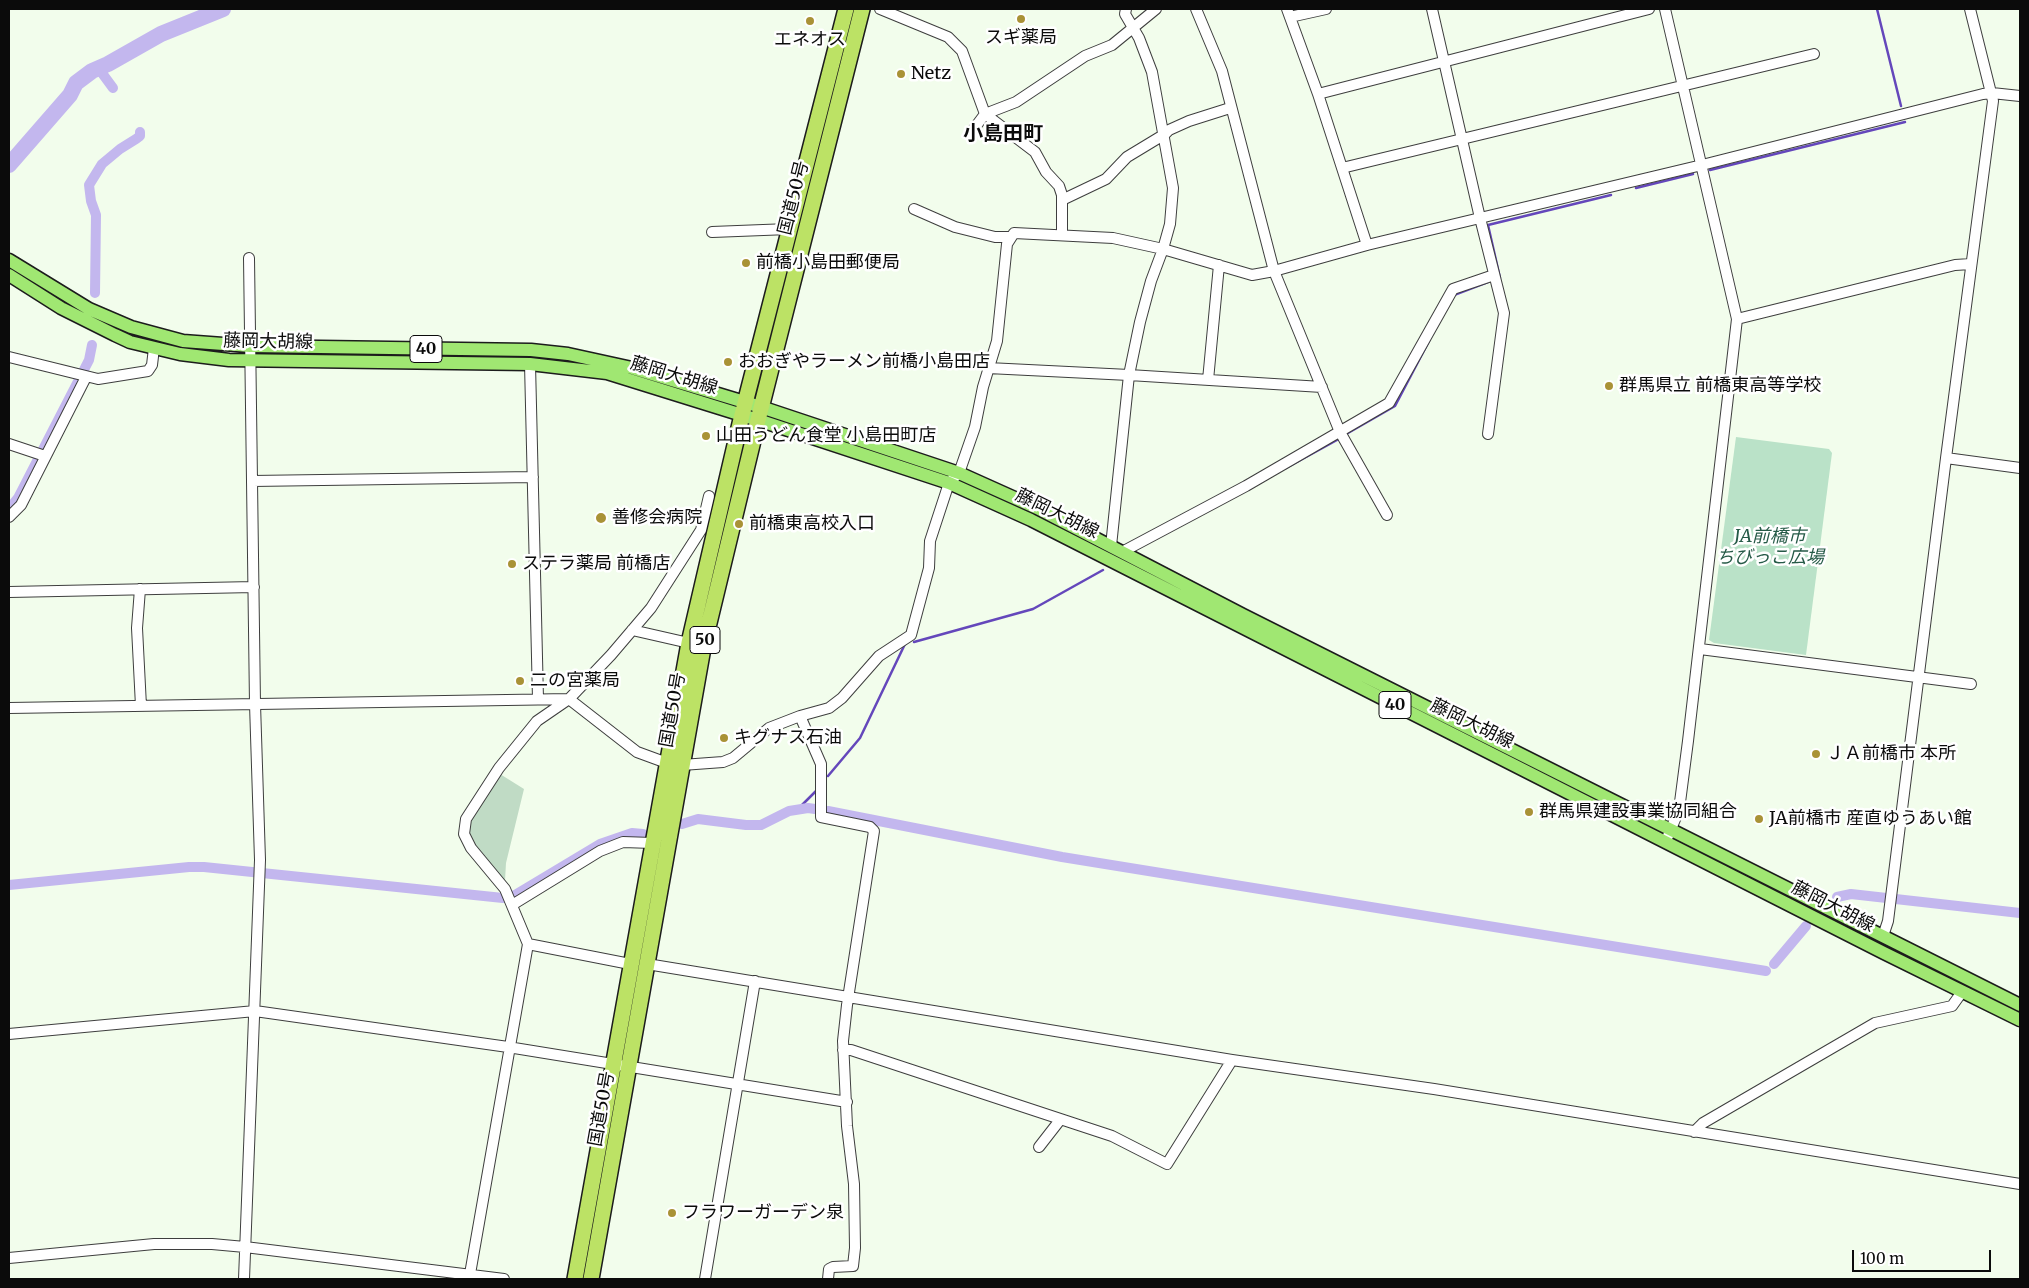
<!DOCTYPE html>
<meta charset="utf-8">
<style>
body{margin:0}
#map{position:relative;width:2029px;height:1288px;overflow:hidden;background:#f2fdec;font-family:Merriweather,serif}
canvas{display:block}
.frame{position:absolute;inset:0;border:10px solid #0b0b0b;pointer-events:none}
.scale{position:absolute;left:1852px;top:1250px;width:139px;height:22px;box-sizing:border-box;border:2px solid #0b0b0b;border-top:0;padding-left:6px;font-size:15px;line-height:18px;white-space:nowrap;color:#0b0b0b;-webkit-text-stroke:4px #fff;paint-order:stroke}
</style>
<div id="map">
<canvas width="2029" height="1288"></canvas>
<div class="frame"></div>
<div class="scale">100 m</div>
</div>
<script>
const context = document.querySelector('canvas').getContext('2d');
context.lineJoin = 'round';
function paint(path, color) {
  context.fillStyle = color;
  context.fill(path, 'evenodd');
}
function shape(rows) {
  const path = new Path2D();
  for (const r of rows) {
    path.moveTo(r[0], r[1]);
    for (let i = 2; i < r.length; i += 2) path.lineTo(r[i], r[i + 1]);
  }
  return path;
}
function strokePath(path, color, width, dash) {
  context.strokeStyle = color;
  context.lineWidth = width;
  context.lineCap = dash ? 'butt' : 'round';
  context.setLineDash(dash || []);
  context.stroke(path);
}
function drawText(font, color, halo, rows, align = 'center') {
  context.font = font + ' Merriweather,"Noto Sans JP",serif';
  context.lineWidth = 5;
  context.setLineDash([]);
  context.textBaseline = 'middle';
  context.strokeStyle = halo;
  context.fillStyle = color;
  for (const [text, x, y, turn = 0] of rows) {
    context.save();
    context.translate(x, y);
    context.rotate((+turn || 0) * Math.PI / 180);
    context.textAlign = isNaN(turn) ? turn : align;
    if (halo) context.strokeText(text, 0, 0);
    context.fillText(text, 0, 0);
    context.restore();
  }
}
const green = shape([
 [1736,437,1829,449,1832,453,1806,655,1714,643,1709,640]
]);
const cemetery = shape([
 [500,774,524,789,506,863,505,881,501,880,469,836,471,819]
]);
const stream = shape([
 [1877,9,1901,106],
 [1710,170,1905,122],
 [1636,188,1693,174],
 [1500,278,1488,225,1611,195],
 [1454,295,1488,282],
 [1348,433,1395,406,1429,341],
 [1286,468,1337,440],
 [914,642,1033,609,1103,570],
 [828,776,860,738,905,644],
 [797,810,816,791]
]);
const canal = shape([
 [99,69,113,88],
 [95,293,96,215,91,201,89,185,102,164,120,149,136,139,140,136,140,132],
 [9,509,18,498,89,360,92,345],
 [828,811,1062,857,1766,971],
 [682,824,698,819,746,825,761,825,789,811,808,808,815,809],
 [9,885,189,867,204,867,503,898,515,895,600,844,632,833,643,834],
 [1837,897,1851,894,2020,913],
 [1774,964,1806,926]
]);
const river = shape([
 [9,165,70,95,76,83,92,71,108,64,161,34,223,9]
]);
const minor = shape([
 [880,9,948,37,962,51,985,114,1035,152,1046,172,1059,186,1062,195,1062,235],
 [1196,9,1222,71,1274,271,1340,432,1387,515],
 [1287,9,1318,94,1367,245],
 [1432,9,1480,218,1504,313,1488,434],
 [1665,9,1737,319,1688,741,1679,810,1668,836],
 [1290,17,1326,9],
 [1318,94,1649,9],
 [970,134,985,114,1016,102,1085,56,1112,45,1156,9],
 [1342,168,1814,54],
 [1062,200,1106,179,1127,157,1165,134,1169,130,1189,121,1230,108],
 [914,209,955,227,995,237,1011,237],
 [712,232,789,229],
 [1737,319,1955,265,1971,264],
 [9,357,98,379,148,371,152,365,154,348],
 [530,364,538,699],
 [988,368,1129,375,1322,387],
 [1208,380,1219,265],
 [9,444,45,456],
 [1946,458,2020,468],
 [252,481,533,477],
 [9,517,21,505,86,377],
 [1111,546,1129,375,1140,322,1151,281,1163,249,1170,224,1173,188,1152,72,1139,38,1125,14,1126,9],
 [1122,552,1246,486,1389,403,1453,289,1494,275],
 [140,589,137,628,141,706],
 [9,592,254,587],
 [632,630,689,643],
 [1700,649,1971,684],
 [9,708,569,699,637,752,667,763,682,765,723,762,733,758,769,728,800,716,821,764,821,817,870,827,874,831,847,1005,843,1041,847,1126,854,1184,855,1248,853,1266,833,1267,829,1269,828,1279],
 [800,716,829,708,842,698,879,656,911,635,929,568,930,541,949,483,959,473,975,427,983,387,997,341,1007,244,1014,233,1113,238,1163,249,1252,275,1274,271,1367,245,1702,165,1983,94,1992,93,2020,96],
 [512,905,600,851,623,842,652,843],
 [1883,936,1888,921,1946,458,1993,101,1970,9],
 [528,944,630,964],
 [647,964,1232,1060,1434,1089,2020,1184],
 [9,1034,255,1011,508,1047,847,1102],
 [843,1050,851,1050,1112,1136,1167,1164,1232,1060],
 [1694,1132,1703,1123,1875,1023,1952,1006,1962,992],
 [1039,1147,1060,1120],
 [9,1258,154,1244,212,1244,245,1247,504,1279],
 [470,1274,528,944,505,889,471,848,464,834,466,819,499,768,537,721,569,699,611,655,651,608,701,530,709,496],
 [244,1279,260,860,255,704,249,258],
 [705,1279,755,981]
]);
const major = shape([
 [9,260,89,309,131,327,183,341,250,346,531,350,568,354,632,368,761,407,959,473,1037,508,1243,615,2020,1005],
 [9,275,61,308,115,335,130,342,180,354,229,360,530,364,607,373,758,420,949,483,1031,520,1884,953,2020,1020]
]);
const highway = shape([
 [575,1279,689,643,742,415,846,9],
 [591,1279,703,648,758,420,862,9]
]);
const markers = [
 [1021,19,5,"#a99236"],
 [810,21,5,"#a99236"],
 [901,74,5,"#a99236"],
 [746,263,5,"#a99236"],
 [728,362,5,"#a99236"],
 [1609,386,5,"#a99236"],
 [706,436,5,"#a99236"],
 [601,518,6,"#a99236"],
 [739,524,5,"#a99236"],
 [512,564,5,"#a99236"],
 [520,681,5,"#a99236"],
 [724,738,5,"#a99236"],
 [1816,754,5,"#a99236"],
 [1529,812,5,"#a99236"],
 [1759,819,5,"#a99236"],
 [672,1213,5,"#a99236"]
];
const shields = [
 [426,349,32],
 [705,640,30],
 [1395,705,32]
];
const shieldNames = [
 ["40",426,349],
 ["50",705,640],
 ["40",1395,705]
];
const poiNames = [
 ["スギ薬局",1021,38,"center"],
 ["エネオス",810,40,"center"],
 ["Netz",911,74],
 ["前橋小島田郵便局",756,263],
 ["おおぎやラーメン前橋小島田店",738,362],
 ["群馬県立 前橋東高等学校",1619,386],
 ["山田うどん食堂 小島田町店",716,436],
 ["善修会病院",612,518],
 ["前橋東高校入口",749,524],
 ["ステラ薬局 前橋店",522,564],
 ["二の宮薬局",530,681],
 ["キグナス石油",734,738],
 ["ＪＡ前橋市 本所",1826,754],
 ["群馬県建設事業協同組合",1539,812],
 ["JA前橋市 産直ゆうあい館",1769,819],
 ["フラワーガーデン泉",682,1213]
];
const streetNames = [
 ["国道50号",794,198,-76],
 ["藤岡大胡線",268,342,1],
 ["藤岡大胡線",674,376,17],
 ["藤岡大胡線",1057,514,26],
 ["国道50号",673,710,-80],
 ["藤岡大胡線",1472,724,26],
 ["藤岡大胡線",1833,907,27],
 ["国道50号",602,1109,-80]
];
const parkNames = [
 ["JA前橋市",1770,537],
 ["ちびっこ広場",1770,558]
];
const quarterNames = [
 ["小島田町",1003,134]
];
paint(green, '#bae2c8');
paint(cemetery, '#c0dbc5');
strokePath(stream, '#6447bb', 2.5);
strokePath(canal, '#c3b7ee', 10);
strokePath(river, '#c3b7ee', 16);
strokePath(minor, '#3e3e3e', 12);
strokePath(major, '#1c1c1c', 15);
strokePath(highway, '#1c1c1c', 18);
strokePath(minor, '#fff', 10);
strokePath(major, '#a0e772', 12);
strokePath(highway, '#bce265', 15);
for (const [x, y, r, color] of markers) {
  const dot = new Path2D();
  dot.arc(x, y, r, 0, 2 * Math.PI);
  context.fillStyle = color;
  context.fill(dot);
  strokePath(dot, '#fff', 2);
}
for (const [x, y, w] of shields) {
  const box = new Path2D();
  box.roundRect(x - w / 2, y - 13.5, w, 27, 4);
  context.fillStyle = '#fff';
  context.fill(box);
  strokePath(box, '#0b0b0b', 1);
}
drawText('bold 16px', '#0b0b0b', null, shieldNames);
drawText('18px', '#0b0b0b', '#fff', poiNames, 'left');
drawText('18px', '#0b0b0b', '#fff', streetNames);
drawText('italic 18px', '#255a47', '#fff', parkNames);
drawText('bold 20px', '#0b0b0b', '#fff', quarterNames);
</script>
